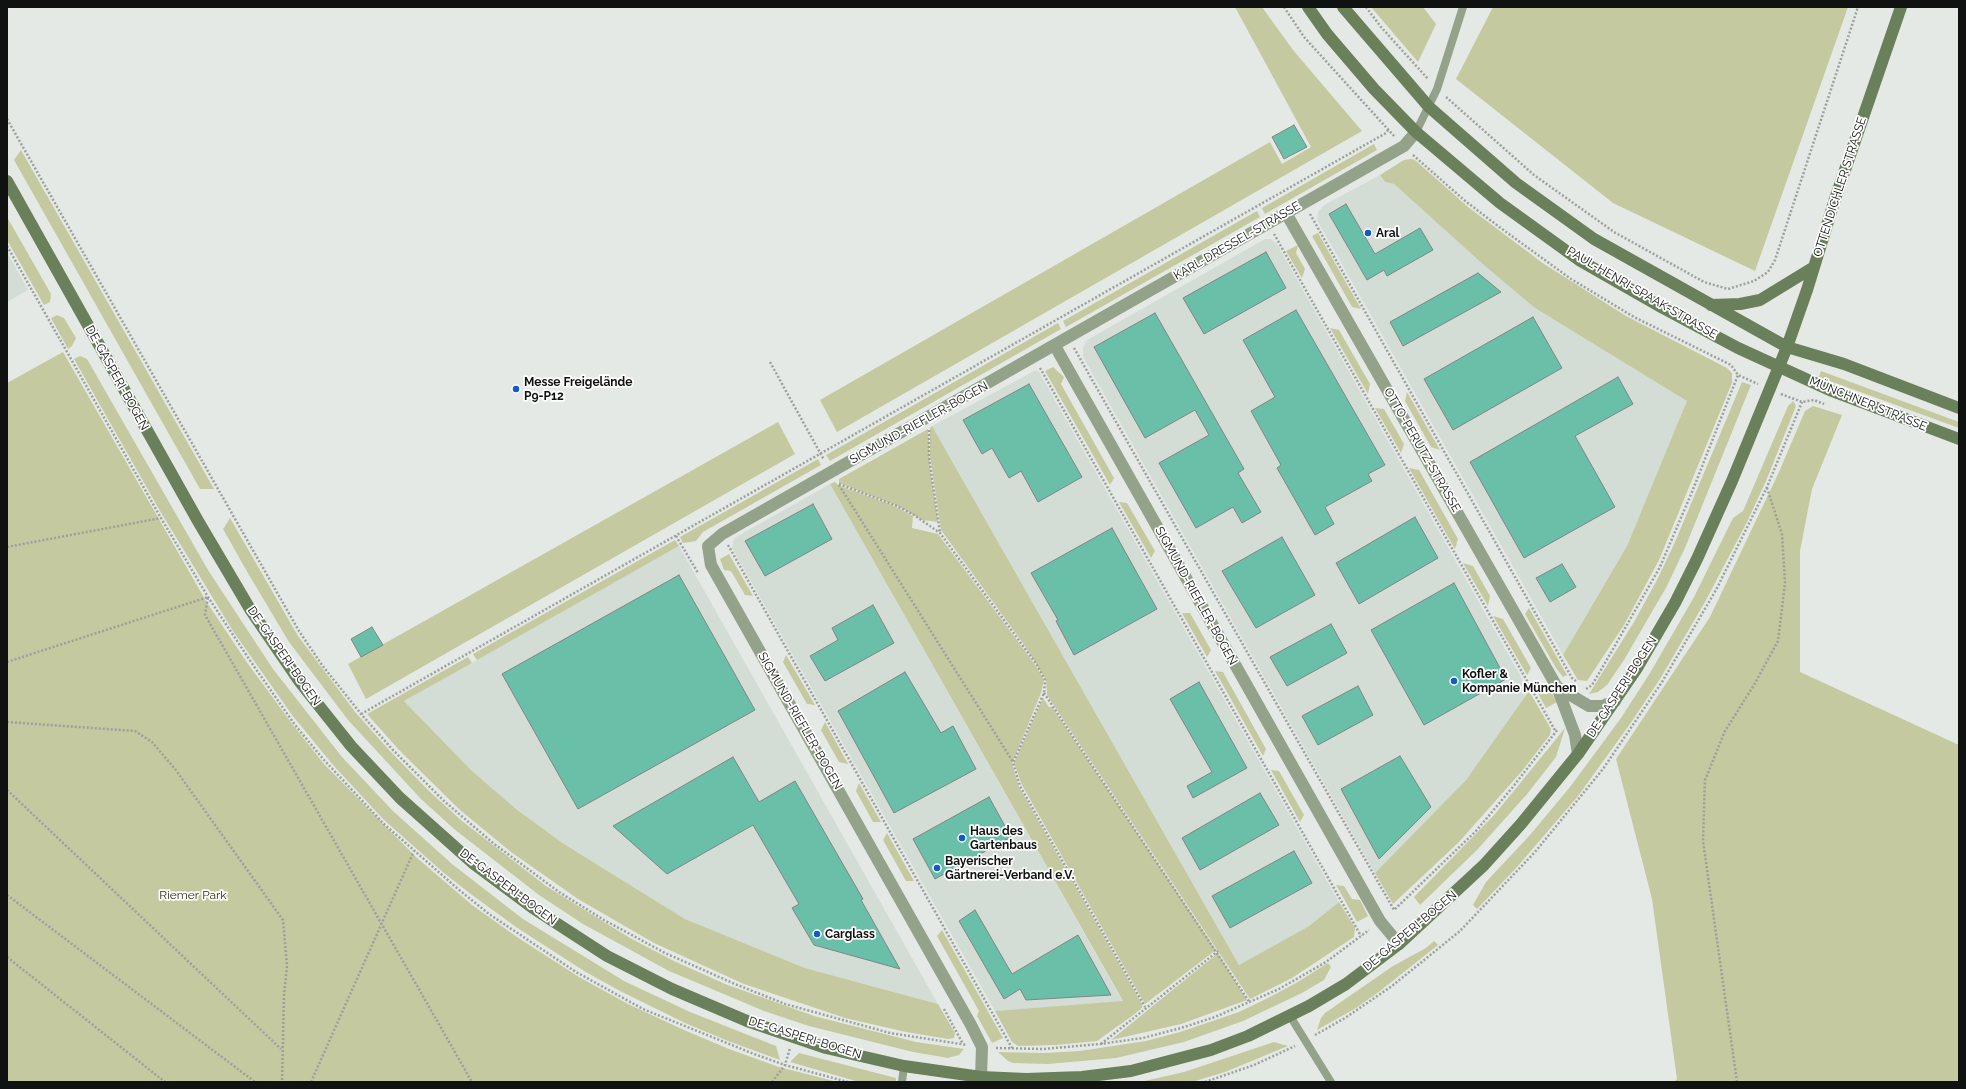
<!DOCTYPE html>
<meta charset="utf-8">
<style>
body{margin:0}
#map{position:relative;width:1966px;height:1089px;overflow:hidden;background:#e5e9e6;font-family:Raleway,sans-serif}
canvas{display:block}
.frame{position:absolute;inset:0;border:8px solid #101211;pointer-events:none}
</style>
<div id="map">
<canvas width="1966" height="1089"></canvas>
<div class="frame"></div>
</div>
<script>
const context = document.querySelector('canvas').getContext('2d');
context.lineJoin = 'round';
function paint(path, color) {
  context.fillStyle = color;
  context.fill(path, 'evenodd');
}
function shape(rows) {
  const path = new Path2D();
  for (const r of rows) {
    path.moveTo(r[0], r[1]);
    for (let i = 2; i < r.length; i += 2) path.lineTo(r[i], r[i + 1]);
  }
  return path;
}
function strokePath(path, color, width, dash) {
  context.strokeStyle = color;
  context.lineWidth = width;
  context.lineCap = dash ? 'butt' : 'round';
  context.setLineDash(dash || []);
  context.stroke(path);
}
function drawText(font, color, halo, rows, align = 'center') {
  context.font = font + ' Raleway,sans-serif';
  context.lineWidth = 3.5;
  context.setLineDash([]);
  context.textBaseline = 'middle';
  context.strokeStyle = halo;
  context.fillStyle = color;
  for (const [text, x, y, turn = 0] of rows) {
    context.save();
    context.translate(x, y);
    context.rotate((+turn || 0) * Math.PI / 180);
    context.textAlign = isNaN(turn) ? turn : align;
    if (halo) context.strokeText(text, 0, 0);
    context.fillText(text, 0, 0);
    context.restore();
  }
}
const built = shape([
 [1380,175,1385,182,1394,184,1535,308,1688,401,1627,546,1563,655,1317,220,1318,212,1324,205],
 [1265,239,1271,239,1277,244,1529,691,1466,780,1375,873,1083,357,1083,347,1087,340],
 [7,252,28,290,7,302],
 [1036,370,1039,372,1339,902,1309,926,1239,965,932,426],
 [830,484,1123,1002,995,1011,732,548,733,542,736,537],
 [679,546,938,1004,805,968,685,919,564,844,516,809,471,770,404,701]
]);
const green = shape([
 [1235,7,1262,7,1293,50,1362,131,837,432,820,400,1270,142,1282,164,1311,147],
 [1371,7,1423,7,1436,24,1418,62],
 [1493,7,1848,7,1755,271,1613,203,1456,79],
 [1374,144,1377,150,1265,214,1262,208],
 [21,150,214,489,200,489,14,160],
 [1411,159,1415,160,1468,207,1544,264,1626,316,1727,368,1732,373,1732,383,1659,560,1624,625,1587,681,1578,680,1563,655,1627,546,1687,401,1535,308,1484,265,1394,184,1385,182,1380,175,1404,160],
 [1257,211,1260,217,1066,327,1063,321],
 [7,217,51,294,50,302,44,305,7,240],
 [1318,233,1361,309,1352,307,1312,236],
 [1298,245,1296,253,1305,269,1302,278,1286,251],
 [57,315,64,318,76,338,72,346,68,349,51,318],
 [1058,323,1061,329,830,461,826,455],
 [1330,328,1339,330,1370,384,1368,394],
 [63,352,206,601,248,664,293,725,324,764,416,857,472,905,517,937,579,977,628,1004,684,1030,729,1049,779,1067,838,1082,7,1082,7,383],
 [80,356,87,359,208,570,273,669,342,757,393,811,452,864,523,919,624,981,690,1012,776,1046,780,1060,728,1041,685,1023,620,991,584,971,516,927,472,895,444,873,384,820,333,765,292,715,233,631,160,511,74,359],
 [1053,367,1064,377,1061,384,1114,478,1110,485,1045,371],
 [1821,371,1959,422,1959,428,1819,377],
 [1742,382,1751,385,1685,548,1667,586,1624,660,1607,685,1598,692,1589,694,1634,622,1657,580,1675,542],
 [1407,392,1440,450,1431,447,1405,401],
 [1793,401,1796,406,1766,481,1747,522,1705,602,1660,679,1630,724,1578,796,1517,867,1477,909,1473,905,1486,882,1530,835,1570,787,1621,718,1650,673,1694,597,1733,518,1743,511,1788,406],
 [1813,406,1842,415,1812,489,1800,551,1800,672,1959,745,1959,1082,1674,1082,1677,1079,1652,899,1616,759,1710,617,1779,472,1805,411],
 [1375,408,1384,409,1404,444,1401,453],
 [778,422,795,454,366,699,348,664],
 [932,426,1239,965,1309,926,1339,902,1355,928,1354,937,1292,978,1250,999,1047,695,1046,680,1025,646,941,530,930,455,930,428],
 [928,429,930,469,938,522,922,520,898,506,839,483,839,479],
 [818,459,821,465,703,532,696,541,683,543,680,537],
 [1409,468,1419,470,1458,539,1455,549],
 [835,482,838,485,892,505,913,516,912,528,938,534,1036,666,1044,680,1041,693,1012,764,1019,787,1142,1004,1142,1008,1132,1016,1097,1041,1056,1045,1018,1046,1012,1042,995,1011,1123,1001,830,484],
 [1119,502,1127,503,1155,551,1151,558],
 [230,518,298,636,356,713,389,750,429,791,462,821,546,886,630,938,674,961,725,984,814,1016,916,1042,964,1049,962,1051,959,1055,948,1058,913,1052,809,1026,764,1011,669,971,583,924,539,895,454,829,421,799,348,720,289,642,249,575,223,529],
 [675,540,679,546,477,660,473,654],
 [729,554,753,596,745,595,731,571,724,570,720,559],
 [1463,563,1473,566,1490,596,1488,606],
 [1529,608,1567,675,1563,677,1556,668,1525,614],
 [1182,613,1190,613,1211,650,1207,657],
 [1493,616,1503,619,1531,668,1527,675],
 [786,655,815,705,807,704,783,662],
 [468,657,472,663,404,701,471,770,516,809,564,844,685,919,805,968,938,1004,955,1033,954,1038,948,1039,906,1032,845,1018,744,984,654,943,578,899,511,852,460,810,400,751,367,714],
 [1215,671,1223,672,1266,749,1263,756],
 [1535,688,1549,688,1557,702,1546,708],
 [1529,691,1551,729,1550,735,1522,771,1459,842,1393,904,1375,873,1466,780],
 [1043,698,1049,707,1052,707,1216,950,1145,1004,1022,785,1014,763],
 [825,722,848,764,839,762,821,730],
 [1565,728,1556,757,1528,793,1477,850,1420,905,1414,897,1495,814],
 [1271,770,1279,771,1304,815,1300,822],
 [859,783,881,822,873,822,856,791],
 [887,833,914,881,906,881,883,840],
 [1336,885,1344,886,1352,899,1360,900,1368,916,1357,922],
 [942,930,1003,1038,992,1043,977,1016,979,1011,937,936],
 [1434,941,1438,945,1380,991,1356,1008,1317,1030,1321,1018,1325,1013,1393,966,1426,948],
 [1218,953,1247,1000,1181,1024,1111,1040],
 [1328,963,1331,967,1324,980,1302,993,1243,1021,1184,1042,1116,1058,1048,1064,1013,1063,1008,1061,998,1052,1045,1053,1080,1051,1146,1041,1180,1032,1239,1012,1268,998,1296,983],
 [1274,1042,1288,1046,1225,1072,1192,1082,1140,1082,1184,1072],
 [799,1053,896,1078,896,1082,859,1082,790,1062]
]);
const building = shape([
 [1294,125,1307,147,1284,159,1272,137,1294,125],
 [1346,204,1375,254,1420,228,1433,250,1387,276,1384,270,1367,280,1329,214,1346,204],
 [1266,252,1286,288,1204,334,1183,298,1266,252],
 [1478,273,1501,292,1403,346,1390,322,1478,273],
 [1296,310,1385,465,1368,474,1372,481,1325,507,1334,524,1315,535,1277,468,1281,465,1251,411,1275,397,1243,340,1296,310],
 [1155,313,1244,469,1238,473,1261,512,1242,523,1233,507,1196,528,1159,463,1209,435,1195,410,1145,438,1094,347,1155,313],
 [1533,317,1562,368,1453,430,1424,379,1533,317],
 [1618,377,1633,404,1575,436,1615,507,1524,558,1470,462,1618,377],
 [1029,384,1082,477,1038,502,1021,471,1009,478,992,448,982,454,963,420,1029,384],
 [813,504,832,539,765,576,745,541,813,504],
 [1415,517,1438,558,1359,604,1336,563,1415,517],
 [1112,528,1157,609,1074,655,1056,621,1058,620,1031,573,1112,528],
 [1282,537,1315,595,1256,628,1222,571,1282,537],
 [1562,564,1576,587,1550,602,1536,578,1562,564],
 [679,575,755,710,578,809,502,674,679,575],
 [1454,583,1506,679,1424,725,1371,630,1454,583],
 [873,605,894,643,825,681,810,656,838,640,832,628,873,605],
 [1331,624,1347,653,1287,686,1270,657,1331,624],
 [372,627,383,645,361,657,351,639,372,627],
 [905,672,941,733,953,726,976,769,894,813,838,711,905,672],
 [1199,682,1247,768,1193,798,1187,786,1212,772,1170,699,1199,682],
 [1358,686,1373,715,1318,745,1302,716,1358,686],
 [1400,756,1431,807,1379,859,1341,789,1400,756],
 [733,757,759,802,795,781,863,899,861,900,900,969,814,945,792,908,799,904,753,825,667,874,613,826,733,757],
 [1260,793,1279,825,1200,870,1182,838,1260,793],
 [989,797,1011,837,935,879,913,839,989,797],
 [1294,851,1312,883,1230,928,1212,896,1294,851],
 [975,910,1012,974,1078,935,1111,995,1026,1000,1020,989,1004,999,959,921,975,910]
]);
const path = shape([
 [1284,7,1304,37,1394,136],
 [1366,7,1381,27,1428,79],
 [1446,97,1534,175,1614,232,1704,282,1728,289,1754,281,1768,272,1775,260,1858,7],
 [7,119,299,631,322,665,361,714,393,750,444,801,493,843,559,892,604,920,665,953,735,984,785,1004,890,1033,967,1045],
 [1413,155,1464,200,1498,226,1571,279,1634,317,1731,365,1738,375,1758,384],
 [1310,214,1572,678,1576,681],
 [1274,234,1556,732],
 [7,246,161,518,208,597,251,662,295,725,324,760,384,824,458,889,489,914,576,972,643,1009,754,1054,785,1065,848,1082],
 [1074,348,1394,910,1476,831,1512,788,1558,729],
 [770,362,824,460],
 [1040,368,1361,936],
 [1781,394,1802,402,1814,400,1824,404],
 [929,430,929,457,940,533],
 [839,484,897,506,914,515,940,533,1037,665,1045,680,1044,693,1013,763,1020,786,1145,1007],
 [839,485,1013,762],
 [676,536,698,573],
 [728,545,1012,1048],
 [7,547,161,518],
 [7,662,208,597,205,615,472,1082],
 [1586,689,1592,685,1601,670,1660,567,1692,492,1738,375],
 [1044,693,1250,1003],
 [361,714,1386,133,1388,130],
 [7,722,135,731,152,742,175,769,283,920,287,966,284,995,282,1082],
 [7,790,281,1049],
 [7,895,255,1082],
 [7,957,165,1082],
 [944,1009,963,1044],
 [1315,1035,1345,1018,1392,986,1460,931,1535,852,1603,769,1662,682,1716,590,1767,487,1802,402],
 [1101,1044,1218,951],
 [996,1048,1043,1049,1100,1044,1143,1038,1181,1028,1215,1017,1279,989,1326,962,1369,930],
 [311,1082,414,851],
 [772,1082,785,1065,790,1048],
 [1205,1082,1254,1065,1295,1046],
 [1737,1082,1703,841,1705,780,1725,731,1754,685,1778,641,1785,583,1782,534,1767,488]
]);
const lane = shape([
 [1416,132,1437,89,1463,7],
 [1290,1016,1331,1082],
 [902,1082,904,1066]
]);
const street = shape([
 [1286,213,1557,687,1575,735,1578,754],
 [1055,346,1380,921,1399,944],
 [1557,687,1589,706,1602,706,1615,701],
 [981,1077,982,1047,971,1025,711,565,708,546,722,534,1404,146,1416,132]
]);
const secondary = shape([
 [1308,7,1327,34,1374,89,1416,132,1500,203,1579,260,1663,308,1738,348,1832,391,1959,439],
 [1343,7,1429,107,1516,183,1594,239,1787,347,1844,364,1959,408],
 [7,181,198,521,250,609,300,682,351,746,400,798,474,864,533,908,607,956,672,989,747,1021,826,1048,904,1066,981,1077,1026,1079,1082,1077,1131,1071,1211,1050,1248,1036,1309,1006,1346,984,1399,944,1484,865,1521,824,1578,754,1637,668,1675,603,1697,559,1732,481,1787,347,1807,290,1835,199,1901,7],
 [1711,305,1740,304,1760,300,1814,267]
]);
const markers = [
 [1368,233,4,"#105bc5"],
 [516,389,4,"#105bc5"],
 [1454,681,4,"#105bc5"],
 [962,838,4,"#105bc5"],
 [937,868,4,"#105bc5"],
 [817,934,4,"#105bc5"]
];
const streetNames = [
 ["OTTENDICHLER STRASSE",1840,187,-72],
 ["KARL-DRESSEL-STRASSE",1237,241,-30],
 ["PAUL-HENRI-SPAAK-STRASSE",1642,293,30],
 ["DE-GASPERI-BOGEN",117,378,61],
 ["MÜNCHNER STRASSE",1868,404,22],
 ["SIGMUND-RIEFLER-BOGEN",919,423,-29],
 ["OTTO-PERUTZ-STRASSE",1422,450,60],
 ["SIGMUND-RIEFLER-BOGEN",1196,596,61],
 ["DE-GASPERI-BOGEN",284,656,55],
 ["DE-GASPERI-BOGEN",1622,687,-57],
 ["SIGMUND-RIEFLER-BOGEN",800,721,60],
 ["DE-GASPERI-BOGEN",508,887,37],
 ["DE-GASPERI-BOGEN",1410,931,-40],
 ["DE-GASPERI-BOGEN",805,1038,17]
];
const poiNames = [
 ["Aral",1376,233],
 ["Messe Freigelände",524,382],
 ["P9-P12",524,396],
 ["Kofler &",1462,674],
 ["Kompanie München",1462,688],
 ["Haus des",970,831],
 ["Gartenbaus",970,845],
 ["Bayerischer",945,861],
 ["Gärtnerei-Verband e.V.",945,875],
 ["Carglass",825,934]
];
const parkNames = [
 ["Riemer Park",193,895]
];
paint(built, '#d3ddd5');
paint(green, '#c5c99f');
paint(building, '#6abfa9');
strokePath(building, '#818584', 1);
strokePath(path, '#9c9f9d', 2.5, [2, 2]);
strokePath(lane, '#93a289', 8);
strokePath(street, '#93a289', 12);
strokePath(secondary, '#6a805b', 12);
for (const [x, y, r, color] of markers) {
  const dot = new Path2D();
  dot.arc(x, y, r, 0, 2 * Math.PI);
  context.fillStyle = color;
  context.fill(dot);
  strokePath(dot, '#fff', 1.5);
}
drawText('12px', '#101211', '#fff', streetNames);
drawText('bold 12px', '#101211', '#fff', poiNames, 'left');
drawText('12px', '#2e2f11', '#fff', parkNames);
</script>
